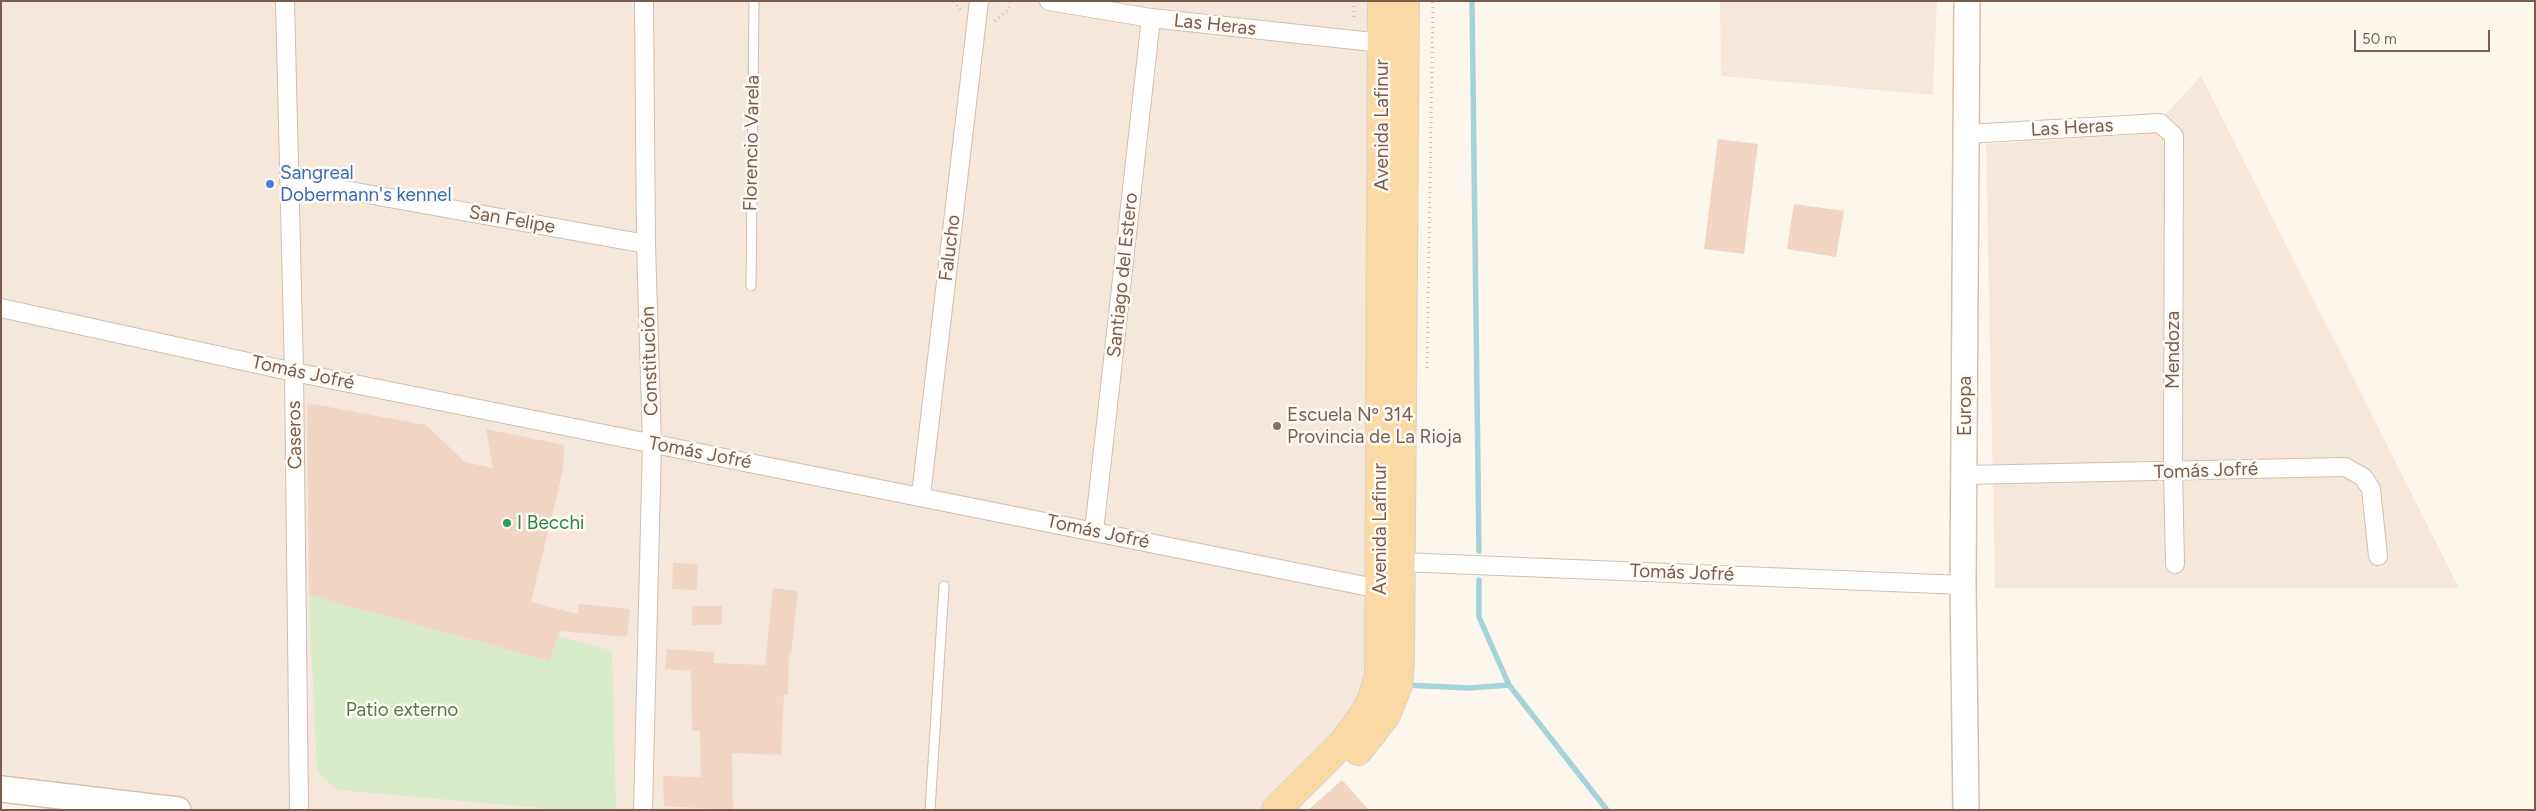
<!DOCTYPE html>
<meta charset="utf-8">
<style>
body{margin:0}
#map{position:relative;width:2536px;height:811px;overflow:hidden;background:#fdf6ec;font-family:Figtree,sans-serif}
canvas{display:block}
.frame{position:absolute;inset:0;border:2px solid #7a5c4d;pointer-events:none}
.scale{position:absolute;left:2354px;top:30px;width:136px;height:22px;box-sizing:border-box;border:2px solid #7a5c4d;border-top:0;padding-left:6px;font-size:15px;line-height:18px;white-space:nowrap;color:#7a5c4d;-webkit-text-stroke:4px #fffaf3;paint-order:stroke}
</style>
<div id="map">
<canvas width="2536" height="811"></canvas>
<div class="frame"></div>
<div class="scale">50 m</div>
</div>
<script>
const c = document.querySelector('canvas').getContext('2d');
c.lineJoin = 'round';
function fill(path, color) { c.fillStyle = color; c.fill(path, 'evenodd'); }
const shape = rows => new Path2D(rows.map(r => 'M' + r).join(''));
function trace(path, color, width, dash) { c.strokeStyle = color; c.lineWidth = width; c.lineCap = dash ? 'butt' : 'round'; c.setLineDash(dash || []); c.stroke(path); }
function drawText(font, color, halo, rows, align = 'center') {
  c.font = font + ' Figtree,sans-serif'; c.lineWidth = 5; c.setLineDash([]); c.textBaseline = 'middle'; c.strokeStyle = halo; c.fillStyle = color; for (const [text, x, y, turn = 0] of rows) {
    c.save(); c.translate(x, y); c.rotate((+turn || 0) * Math.PI / 180); c.textAlign = isNaN(turn) ? turn : align; if (halo) c.strokeText(text, 0, 0); c.fillText(text, 0, 0); c.restore();
  }
}
const residential = shape([
 [1,1,1383,1,1384,701,1288,810,170,810,1,791],
 [1720,1,1937,1,1933,95,1721,76],
 [2201,76,2459,588,1995,588,1986,144,2147,134]
]);
const green = shape([
 [309,595,548,661,559,636,612,651,616,810,564,810,337,790,317,771]
]);
const stream = shape([
 [1472,1,1479,551],
 [1479,580,1479,617,1509,685,1607,810],
 [1405,685,1469,688,1509,685]
]);
const building = shape([
 [1718,139,1758,144,1744,254,1704,249],
 [1794,204,1844,211,1836,257,1787,249],
 [307,403,426,425,465,462,493,468,486,429,564,445,563,470,531,602,578,614,579,604,630,609,627,637,560,631,549,661,309,595],
 [673,563,698,564,697,590,672,589],
 [773,588,798,591,791,654,789,654,788,695,784,695,781,755,732,753,733,810,664,806,663,776,701,777,700,731,692,731,691,671,665,669,667,649,714,652,714,663,765,665],
 [692,606,722,606,722,625,692,625],
 [1342,780,1369,810,1308,810]
]);
const path = shape([
 [954,1,961,11],
 [1354,17,1354,1],
 [995,21,1009,9,1010,1],
 [1427,368,1433,1]
]);
const lane = shape([
 [751,286,754,1],
 [930,810,944,586]
]);
const street = shape([
 [285,1,294,372,299,810],
 [1049,1,1151,18,1382,43],
 [1966,134,2160,123,2174,136,2173,472,2175,564],
 [289,180,646,244],
 [1,308,294,372,1390,591],
 [1964,475,2345,467,2363,477,2371,489,2378,556],
 [921,495,979,1],
 [1094,531,1151,18],
 [1401,562,1963,585],
 [643,810,652,444,646,244,644,1]
]);
const secondary = shape([
 [1,789,178,810],
 [1966,810,1963,585,1967,1]
]);
const primary = shape([
 [1358,751,1386,715,1398,685,1400,662,1405,1],
 [1276,810,1343,743,1364,714,1372,699,1379,676,1382,1]
]);
const markers = [
 [270,184,5,"#3f7fe0"],
 [1277,426,5,"#8d6e63"],
 [507,523,5,"#2e9e5b"]
];
const streetNames = [
 ["Las Heras",1215,25,6],
 ["Avenida Lafinur",1382,125,-90],
 ["Las Heras",2072,128,-3],
 ["Florencio Varela",752,143,-89],
 ["San Felipe",512,220,10],
 ["Falucho",950,248,-83],
 ["Santiago del Estero",1123,275,-84],
 ["Mendoza",2173,350,-90],
 ["Constitución",650,361,-92],
 ["Tomás Jofré",303,373,12],
 ["Europa",1965,406,-90],
 ["Caseros",295,435,-91],
 ["Tomás Jofré",700,453,11],
 ["Tomás Jofré",2206,471,-2],
 ["Avenida Lafinur",1380,529,-90],
 ["Tomás Jofré",1098,532,12],
 ["Tomás Jofré",1682,573,2]
];
const shopNames = [
 ["Sangreal",280,173],
 ["Dobermann's kennel",280,195]
];
const educationNames = [
 ["Escuela Nº 314",1287,415],
 ["Provincia de La Rioja",1287,437]
];
const leisureNames = [
 ["I Becchi",517,523]
];
const parkNames = [
 ["Patio externo",402,710]
];
fill(residential, '#f5e8da');
fill(green, '#d8ecc9');
trace(stream, '#a5d3da', 5.5);
fill(building, '#f3d5c3');
trace(lane, '#d1beb0', 11);
trace(street, '#d1beb0', 20);
trace(secondary, '#d6c0b0', 28);
trace(primary, '#dad1cd', 30);
trace(path, '#d9b8a5', 3, [1, 4]);
trace(lane, '#fff', 9);
trace(street, '#fff', 18);
trace(secondary, '#fff', 25);
trace(primary, '#fbd9a5', 28);
for (const [x, y, r, color] of markers) { const dot = new Path2D(); dot.arc(x, y, r, 0, 2 * Math.PI); c.fillStyle = color; c.fill(dot); trace(dot, '#fffaf3', 2); }
drawText('19px', '#7a5c4d', '#fffaf3', streetNames);
drawText('19px', '#366cbe', '#fffaf3', shopNames, 'left');
drawText('19px', '#785e54', '#fffaf3', educationNames, 'left');
drawText('19px', '#27864d', '#fffaf3', leisureNames, 'left');
drawText('19px', '#537a41', '#fffaf3', parkNames);
</script>
